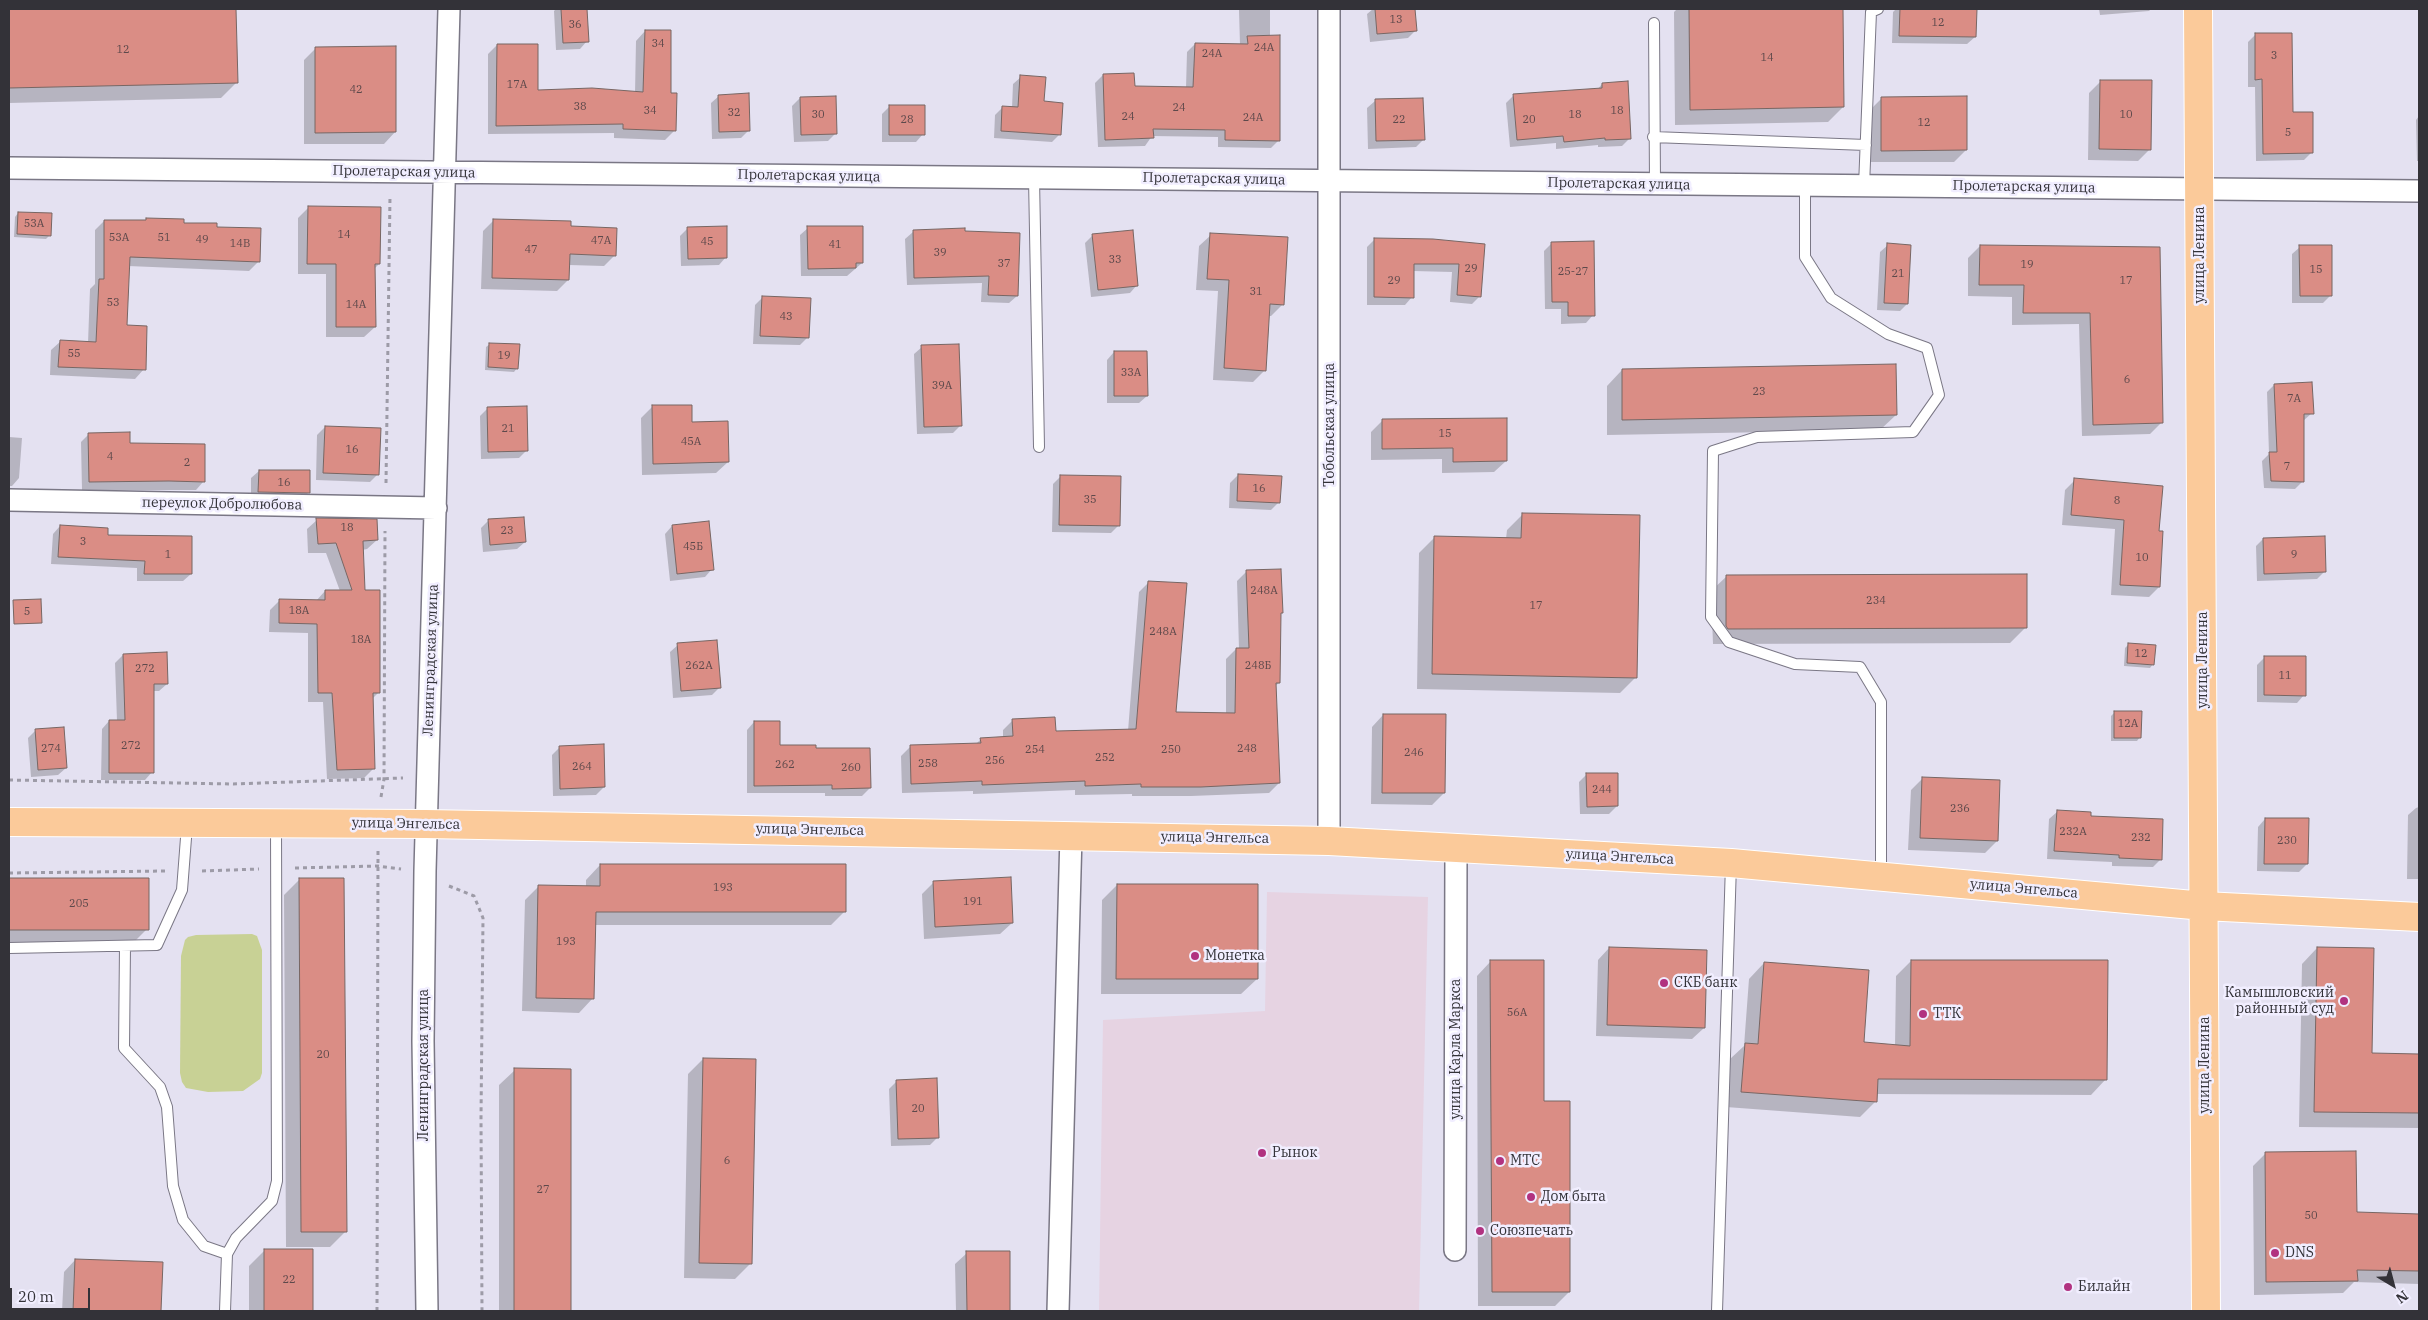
<!DOCTYPE html>
<meta charset="utf-8">
<style>
body{margin:0}
#map{position:relative;width:2428px;height:1320px;overflow:hidden;background:#e4e1f1;font-family:"IBM Plex Serif",serif}
canvas{display:block}
.frame{position:absolute;inset:0;border:10px solid #333238;pointer-events:none}
.north{position:absolute;left:2368px;top:1260px;width:50px;height:50px;-webkit-text-stroke:4px #f1eeff;paint-order:stroke;rotate:143deg;font-size:14px;font-weight:700;line-height:20px;text-align:center;color:#333238}
.north::after{content:'';display:block;margin:auto;width:18px;height:22px;background:#333238;clip-path:polygon(50% 0,100% 100%,50% 72%,0 100%)}
.scale{position:absolute;left:10px;top:1288px;width:80px;height:22px;box-sizing:border-box;border:2px solid #333238;border-top:0;padding-left:6px;font-size:15px;line-height:18px;white-space:nowrap;color:#333238;-webkit-text-stroke:4px #f1eeff;paint-order:stroke}
</style>
<div id="map">
<canvas width="2428" height="1320"></canvas>
<div class="frame"></div>
<div class="north">N</div>
<div class="scale">20 m</div>
</div>
<script>
const c = document.querySelector('canvas').getContext('2d');
c.lineJoin = 'round';
function fill(path, color) { c.fillStyle = color; c.fill(path, 'evenodd'); }
const shape = rows => new Path2D(rows.map(r => 'M' + r).join(''));
function trace(path, color, width, dash) { c.strokeStyle = color; c.lineWidth = width; c.lineCap = dash ? 'butt' : 'round'; c.setLineDash(dash || []); c.stroke(path); }
function drawText(font, color, halo, rows, align = 'center') {
  c.font = font + ' "IBM Plex Serif",serif'; c.lineWidth = 5; c.setLineDash([]); c.textBaseline = 'middle'; c.strokeStyle = halo; c.fillStyle = color; for (const [text, x, y, turn = 0] of rows) {
    c.save(); c.translate(x, y); c.rotate((+turn || 0) * Math.PI / 180); c.textAlign = isNaN(turn) ? turn : align; if (halo) c.strokeText(text, 0, 0); c.fillText(text, 0, 0); c.restore();
  }
}
const commercial = shape([
 [1267,892,1428,897,1419,1311,1099,1311,1103,1020,1265,1011]
]);
const green = shape([
 [252,934,257,936,262,950,262,1073,260,1079,243,1091,208,1092,186,1088,182,1082,180,1073,181,956,185,940,188,937,196,935]
]);
const shadow = shape([
 [9,9,235,9,237,82,221,98,9,103],
 [556,9,586,9,587,41,580,49,556,50,554,11],
 [1223,9,1270,9,1270,36,1279,140,1271,148,1218,147,1218,137,1152,136,1145,146,1098,147,1095,83,1103,75,1134,88,1186,88,1187,52,1195,44,1240,45,1239,10],
 [1373,9,1414,9,1416,30,1408,38,1370,42,1367,14],
 [1677,9,1842,9,1843,107,1828,122,1675,125,1674,12],
 [1896,9,1976,9,1975,37,1967,44,1892,43,1893,12],
 [2099,9,2151,9,2149,11,2100,15],
 [645,31,669,94,674,131,665,140,614,138,614,133,488,134,488,54,497,45,537,91,635,93,636,41],
 [2255,35,2312,152,2304,160,2256,161,2255,87,2248,87,2248,42],
 [316,48,395,132,384,144,304,144,304,60],
 [1021,77,1042,102,1060,134,1052,142,994,138,995,115,1003,107,1012,108,1013,84],
 [2101,81,2150,149,2138,161,2088,160,2089,93],
 [1602,84,1630,138,1622,146,1598,147,1598,145,1556,149,1556,143,1510,147,1506,103,1513,96,1597,90],
 [719,96,748,131,741,138,712,139,711,103],
 [800,98,836,133,828,141,794,142,792,106],
 [1882,98,1966,150,1954,162,1870,162,1870,110],
 [1375,101,1423,140,1416,147,1368,149,1367,108],
 [890,106,923,134,916,142,882,142,882,114],
 [2419,116,2419,161,2417,161,2416,120],
 [308,208,379,264,374,269,375,327,364,337,326,337,326,274,298,274,298,218],
 [18,213,50,235,46,239,14,237,15,217],
 [494,220,570,227,615,255,604,266,569,265,568,280,557,291,481,289,483,231],
 [104,221,183,224,215,228,259,261,249,271,128,266,126,326,144,369,135,379,50,375,51,350,61,341,88,343,90,289,95,284,95,230],
 [688,228,726,257,719,265,681,266,680,236],
 [808,228,862,263,847,276,801,276,800,235],
 [964,230,1017,296,1009,303,981,302,982,283,907,285,905,239,913,232],
 [1093,235,1137,285,1130,293,1091,297,1085,243],
 [1211,235,1283,304,1271,316,1268,316,1265,370,1253,382,1213,380,1218,291,1196,290,1199,246],
 [1375,239,1483,245,1480,296,1472,304,1450,302,1452,272,1413,271,1412,297,1405,305,1367,305,1367,247],
 [1552,243,1593,315,1586,323,1561,324,1561,309,1545,309,1544,251],
 [1888,245,1907,304,1900,311,1877,310,1880,252],
 [1980,246,2158,248,2162,422,2150,434,2082,436,2079,324,2012,325,2012,297,1968,296,1968,258],
 [2300,247,2331,295,2323,303,2292,303,2292,254],
 [763,297,808,337,800,345,753,344,755,305],
 [490,344,517,368,514,372,485,370,486,347],
 [922,347,961,425,953,433,917,434,914,354],
 [1114,352,1147,396,1139,403,1107,403,1107,360],
 [1622,370,1896,415,1880,430,1607,435,1607,386],
 [2274,385,2312,413,2303,421,2303,481,2295,489,2264,488,2262,461,2269,454,2267,392],
 [653,406,691,423,728,462,716,473,642,475,641,418],
 [488,408,527,450,519,458,481,459,480,416],
 [1383,420,1506,461,1494,472,1442,473,1442,459,1371,460,1371,432],
 [325,427,378,474,370,482,316,480,317,435],
 [89,434,129,445,203,482,196,490,82,490,81,442],
 [9,437,22,438,19,478,12,486,9,486],
 [259,471,308,493,301,500,251,499,251,478],
 [1238,475,1279,502,1271,510,1229,508,1230,483],
 [1061,476,1119,525,1111,533,1052,532,1053,484],
 [2075,480,2157,532,2159,587,2149,597,2111,595,2115,529,2062,525,2065,490],
 [1522,515,1636,677,1620,693,1417,689,1419,553,1435,537,1506,539,1507,530],
 [317,520,377,540,367,549,362,550,364,591,379,692,372,699,374,768,364,778,327,779,323,702,308,702,308,633,269,632,270,610,280,600,316,601,325,591,340,591,326,553,308,553,307,529],
 [489,520,525,542,517,549,483,552,481,528],
 [60,526,107,537,191,574,183,581,137,581,137,568,51,564,53,534],
 [672,526,712,569,705,577,670,581,665,534],
 [2263,539,2324,572,2317,579,2257,581,2256,546],
 [1247,571,1279,683,1275,686,1279,783,1269,793,1191,796,1132,796,1132,794,1075,795,1075,790,973,794,973,791,902,793,901,756,911,746,976,744,981,739,1003,738,1003,730,1013,720,1055,733,1128,731,1139,592,1149,582,1175,714,1226,714,1226,659,1236,649,1239,649,1237,581],
 [1727,576,2025,628,2010,643,1713,644,1711,591],
 [2129,644,2153,664,2150,668,2124,666,2125,648],
 [678,645,720,687,712,695,673,698,670,652],
 [123,655,167,684,159,691,153,691,152,772,145,780,101,780,102,729,109,721,117,721,115,663],
 [2265,657,2304,695,2297,703,2257,702,2257,665],
 [2115,712,2140,737,2137,741,2111,741,2111,716],
 [1383,715,1444,793,1432,805,1371,804,1372,727],
 [754,722,779,747,815,750,870,788,862,796,825,796,825,793,747,793,747,730],
 [36,730,66,768,58,775,31,777,28,738],
 [560,747,604,787,596,795,553,796,552,755],
 [1586,775,1617,806,1609,814,1580,814,1579,782],
 [1923,778,1997,841,1985,853,1908,850,1911,790],
 [2419,807,2419,879,2407,879,2408,815,2416,808],
 [2057,812,2089,818,2161,859,2153,867,2112,866,2112,862,2047,859,2049,819],
 [2265,819,2307,864,2299,872,2257,871,2258,827],
 [600,865,845,911,831,925,595,925,593,998,579,1013,522,1011,525,900,539,886,586,887,586,880],
 [300,879,346,1231,330,1247,286,1247,284,895],
 [9,880,148,880,147,929,125,951,9,951],
 [933,883,1012,923,1000,934,924,939,922,894],
 [1117,885,1257,979,1241,994,1101,994,1102,900],
 [1609,948,1704,1028,1692,1039,1596,1036,1598,960],
 [2317,948,2371,1054,2419,1055,2419,1128,2299,1127,2302,964],
 [1491,961,1543,1102,1569,1292,1555,1306,1478,1306,1477,976],
 [1911,961,2106,1079,2091,1095,1876,1094,1876,1101,1860,1117,1726,1107,1730,1059,1744,1046,1749,979,1764,963,1862,1043,1895,1046,1896,976],
 [703,1059,751,1263,735,1279,684,1278,688,1074],
 [515,1070,570,1070,570,1311,499,1311,499,1085],
 [897,1081,938,1137,930,1145,891,1146,889,1089],
 [2266,1153,2356,1213,2419,1214,2419,1284,2354,1282,2343,1293,2254,1295,2253,1166],
 [265,1250,312,1250,312,1311,249,1311,249,1266],
 [1008,1252,1009,1311,956,1311,955,1264,967,1253],
 [75,1260,161,1263,160,1311,62,1311,64,1272]
]);
const building = shape([
 [9,9,236,9,238,83,9,88,9,9],
 [561,9,587,9,589,42,563,43,561,9],
 [1375,9,1415,9,1417,31,1377,34,1375,9],
 [1689,9,1843,9,1844,107,1690,110,1689,9],
 [1900,9,1977,9,1976,37,1899,36,1900,9],
 [645,30,671,30,671,93,677,93,676,131,623,129,623,124,496,126,497,44,538,44,538,90,592,88,643,92,645,30],
 [2255,33,2292,33,2293,112,2313,112,2313,153,2263,154,2262,79,2255,80,2255,33],
 [1280,35,1280,141,1225,140,1225,130,1153,129,1154,138,1105,140,1103,74,1134,73,1135,86,1193,87,1195,43,1248,44,1247,36,1280,35],
 [396,46,396,132,315,133,315,47,396,46],
 [1020,75,1046,77,1044,101,1063,103,1061,135,1001,131,1002,106,1018,107,1020,75],
 [2100,80,2152,80,2151,150,2099,149,2100,80],
 [1628,81,1631,139,1605,140,1605,138,1564,142,1563,136,1517,140,1513,94,1602,88,1602,83,1628,81],
 [749,93,750,131,719,132,718,95,749,93],
 [836,96,837,134,801,135,800,97,836,96],
 [1967,96,1967,150,1881,151,1881,97,1967,96],
 [1423,98,1425,140,1376,141,1375,99,1423,98],
 [889,105,925,105,925,135,889,135,889,105],
 [308,206,381,207,380,264,375,264,376,327,336,327,336,264,307,264,308,206],
 [18,212,52,213,51,236,17,234,18,212],
 [146,218,184,219,184,223,217,223,217,227,261,228,260,262,130,257,127,325,147,326,146,370,58,367,60,340,96,342,99,279,104,279,104,220,146,220,146,218],
 [493,219,571,221,571,226,617,228,616,256,570,254,569,280,492,278,493,219],
 [727,226,727,258,688,259,687,227,727,226],
 [807,226,863,226,863,263,856,263,856,268,808,269,807,226],
 [965,228,965,231,1020,233,1018,296,988,295,989,276,914,278,913,230,965,228],
 [1133,230,1138,286,1098,290,1092,234,1133,230],
 [1210,233,1288,237,1284,305,1270,304,1266,371,1224,368,1229,280,1207,279,1210,233],
 [1374,238,1433,239,1485,244,1481,297,1457,295,1459,264,1414,264,1414,298,1374,297,1374,238],
 [1594,241,1595,316,1568,316,1568,302,1552,302,1551,242,1594,241],
 [1887,243,1911,245,1908,304,1884,303,1887,243],
 [1980,245,2160,247,2163,423,2093,425,2090,313,2023,313,2024,285,1979,285,1980,245],
 [2299,245,2332,245,2332,296,2300,296,2299,245],
 [762,296,811,298,809,338,760,336,762,296],
 [489,343,520,344,518,369,488,367,489,343],
 [959,344,962,426,924,427,921,345,959,344],
 [1114,351,1147,351,1148,396,1114,396,1114,351],
 [1896,364,1897,415,1622,420,1622,369,1896,364],
 [2312,382,2314,414,2304,414,2304,482,2271,481,2269,452,2277,452,2274,384,2312,382],
 [652,405,692,405,692,422,728,421,729,462,653,464,652,405],
 [527,406,528,451,488,452,487,407,527,406],
 [1507,418,1507,461,1453,462,1453,448,1382,449,1382,419,1507,418],
 [325,426,381,428,379,475,323,473,325,426],
 [130,432,130,443,205,444,205,482,169,481,89,482,88,433,130,432],
 [259,470,310,470,310,493,258,492,259,470],
 [1238,474,1282,476,1280,503,1237,501,1238,474],
 [1060,475,1121,476,1120,526,1059,525,1060,475],
 [2074,478,2163,486,2159,531,2163,531,2160,587,2120,585,2124,520,2071,515,2074,478],
 [1522,513,1640,515,1637,678,1432,674,1434,536,1521,538,1522,513],
 [524,517,526,542,490,545,488,519,524,517],
 [316,518,377,519,378,540,363,541,365,590,380,590,380,693,373,693,375,769,337,770,332,693,318,693,317,624,279,623,279,599,325,600,325,590,352,590,336,543,318,544,316,518],
 [709,521,714,570,677,574,672,525,709,521],
 [60,525,108,528,108,535,192,536,192,574,144,574,145,561,58,557,60,525],
 [2325,536,2326,572,2264,574,2263,538,2325,536],
 [1281,569,1283,613,1281,613,1280,683,1276,683,1280,783,1201,787,1141,787,1141,784,1085,786,1085,781,982,785,982,781,911,784,910,745,981,743,980,738,1013,736,1012,719,1055,717,1056,731,1136,729,1148,581,1187,583,1176,712,1235,713,1236,648,1249,648,1246,570,1281,569],
 [2027,574,2027,628,1728,629,1726,626,1726,575,2027,574],
 [41,599,42,623,14,624,13,600,41,599],
 [717,640,721,688,681,691,677,643,717,640],
 [2128,643,2156,645,2154,665,2127,663,2128,643],
 [167,652,168,684,154,684,154,773,109,773,109,720,125,720,123,654,167,652],
 [2264,656,2306,656,2306,696,2264,695,2264,656],
 [2114,711,2142,711,2141,738,2114,738,2114,711],
 [1383,714,1446,714,1445,793,1382,793,1383,714],
 [754,721,780,721,780,745,816,745,816,748,870,748,871,788,832,789,832,785,754,786,754,721],
 [64,727,67,768,38,770,35,729,64,727],
 [604,744,605,787,560,789,559,746,604,744],
 [1586,773,1618,773,1618,806,1587,807,1586,773],
 [1922,777,2000,780,1998,841,1920,838,1922,777],
 [2057,810,2091,812,2091,816,2163,819,2162,860,2119,858,2119,855,2054,851,2057,810],
 [2265,818,2309,818,2308,864,2264,864,2265,818],
 [600,864,846,864,846,912,596,912,594,999,536,998,538,885,600,886,600,864],
 [1011,877,1013,923,935,927,933,881,1011,877],
 [9,878,149,878,149,930,9,930,9,878],
 [299,878,344,878,347,1232,301,1232,299,878],
 [1117,884,1258,884,1258,979,1116,979,1117,884],
 [1609,947,1707,950,1705,1028,1607,1025,1609,947],
 [2317,947,2374,948,2372,1053,2419,1054,2419,1113,2314,1112,2317,947],
 [1490,960,1544,960,1544,1101,1570,1101,1570,1292,1492,1292,1490,960],
 [1911,960,2108,960,2107,1080,1878,1079,1877,1102,1741,1092,1745,1043,1758,1044,1764,962,1869,970,1864,1042,1910,1046,1911,960],
 [703,1058,756,1059,752,1264,699,1263,703,1058],
 [514,1068,571,1069,571,1311,514,1311,514,1068],
 [937,1078,939,1138,898,1139,896,1080,937,1078],
 [2356,1151,2357,1212,2419,1214,2419,1271,2357,1270,2358,1281,2266,1282,2265,1152,2356,1151],
 [264,1249,313,1249,313,1311,264,1311,264,1249],
 [966,1251,1010,1251,1010,1311,967,1311,966,1251],
 [75,1259,163,1262,161,1311,73,1311,75,1259]
]);
const path = shape([
 [386,483,390,196],
 [9,780,233,784,403,778],
 [381,797,384,779,385,531],
 [295,868,378,866,401,869],
 [202,871,259,869],
 [9,873,166,871],
 [449,886,474,896,483,918,481,1118,482,1311],
 [377,1311,378,849]
]);
const service = shape([
 [1654,23,1655,184],
 [1653,137,1866,145],
 [1034,178,1039,447],
 [1805,185,1805,257,1831,298,1888,334,1927,348,1939,395,1913,432,1757,437,1713,451,1711,617,1729,642,1795,664,1860,667,1881,702,1881,875],
 [1864,186,1871,12,1878,9],
 [125,946,124,1048,160,1087,167,1107,173,1186,183,1220,204,1246,227,1254],
 [9,948,157,945,182,890,187,825],
 [225,1311,227,1254,236,1238,272,1201,277,1181,276,824],
 [1717,1311,1731,864]
]);
const minor = shape([
 [9,168,2419,191],
 [9,500,436,508],
 [1329,841,1329,9],
 [1455,1250,1456,848],
 [427,1311,423,1041,425,871,449,9],
 [1058,1311,1071,835]
]);
const primary = shape([
 [2198,9,2206,1311],
 [9,822,426,824,1329,841,1731,863,2204,906,2419,917]
]);
const markers = [
 [1195,956,5,"#b13280"],
 [1664,983,5,"#b13280"],
 [2344,1001,5,"#b13280"],
 [1923,1014,5,"#b13280"],
 [1262,1153,5,"#b13280"],
 [1500,1161,5,"#b13280"],
 [1531,1197,5,"#b13280"],
 [1480,1231,5,"#b13280"],
 [2275,1253,5,"#b13280"],
 [2068,1287,5,"#b13280"]
];
const numberNames = [
 ["13",1396,20],
 ["12",1938,23],
 ["36",575,25],
 ["34",658,44],
 ["24А",1264,48],
 ["12",123,50],
 ["24А",1212,54],
 ["3",2274,56],
 ["14",1767,58],
 ["17А",517,85],
 ["42",356,90],
 ["38",580,107],
 ["24",1179,108],
 ["34",650,111],
 ["18",1617,111],
 ["32",734,113],
 ["30",818,115],
 ["18",1575,115],
 ["10",2126,115],
 ["24",1128,117],
 ["24А",1253,118],
 ["28",907,120],
 ["22",1399,120],
 ["20",1529,120],
 ["12",1924,123],
 ["5",2288,133],
 ["53А",34,224],
 ["14",344,235],
 ["53А",119,238],
 ["51",164,238],
 ["49",202,240],
 ["47А",601,241],
 ["45",707,242],
 ["14В",240,244],
 ["41",835,245],
 ["47",531,250],
 ["39",940,253],
 ["33",1115,260],
 ["37",1004,264],
 ["19",2027,265],
 ["29",1471,269],
 ["15",2316,270],
 ["25-27",1573,272],
 ["21",1898,274],
 ["29",1394,281],
 ["17",2126,281],
 ["31",1256,292],
 ["53",113,303],
 ["14А",356,305],
 ["43",786,317],
 ["55",74,354],
 ["19",504,356],
 ["33А",1131,373],
 ["6",2127,380],
 ["39А",942,386],
 ["23",1759,392],
 ["7А",2294,399],
 ["21",508,429],
 ["15",1445,434],
 ["45А",691,442],
 ["16",352,450],
 ["4",110,457],
 ["2",187,463],
 ["7",2287,467],
 ["16",284,483],
 ["16",1259,489],
 ["35",1090,500],
 ["8",2117,501],
 ["18",347,528],
 ["23",507,531],
 ["3",83,542],
 ["45Б",693,547],
 ["1",168,555],
 ["9",2294,555],
 ["10",2142,558],
 ["248А",1264,591],
 ["234",1876,601],
 ["17",1536,606],
 ["18А",299,611],
 ["5",27,612],
 ["248А",1163,632],
 ["18А",361,640],
 ["12",2141,654],
 ["262А",699,666],
 ["248Б",1258,666],
 ["272",145,669],
 ["11",2285,676],
 ["12А",2128,724],
 ["272",131,746],
 ["274",51,749],
 ["248",1247,749],
 ["254",1035,750],
 ["250",1171,750],
 ["246",1414,753],
 ["252",1105,758],
 ["256",995,761],
 ["258",928,764],
 ["262",785,765],
 ["264",582,767],
 ["260",851,768],
 ["244",1602,790],
 ["236",1960,809],
 ["232А",2073,832],
 ["232",2141,838],
 ["230",2287,841],
 ["193",723,888],
 ["191",973,902],
 ["205",79,904],
 ["193",566,942],
 ["56А",1517,1013],
 ["20",323,1055],
 ["20",918,1109],
 ["6",727,1161],
 ["27",543,1190],
 ["50",2311,1216],
 ["22",289,1280]
];
const streetNames = [
 ["Пролетарская улица",404,172,1],
 ["Пролетарская улица",809,176,1],
 ["Пролетарская улица",1214,179,1],
 ["Пролетарская улица",1619,184,1],
 ["Пролетарская улица",2024,187,1],
 ["улица Ленина",2200,255,-90],
 ["Тобольская улица",1330,425,-90],
 ["переулок Добролюбова",222,504,1],
 ["Ленинградская улица",431,660,-88],
 ["улица Ленина",2203,660,-90],
 ["улица Энгельса",406,824,1],
 ["улица Энгельса",810,830,1],
 ["улица Энгельса",1215,838,1],
 ["улица Энгельса",1620,857,3],
 ["улица Энгельса",2024,889,5],
 ["улица Карла Маркса",1456,1049,-90],
 ["Ленинградская улица",424,1065,-90],
 ["улица Ленина",2205,1065,-90]
];
const poiNames = [
 ["Монетка",1205,956],
 ["СКБ банк",1674,983],
 ["Камышловский",2334,993,"right"],
 ["районный суд",2334,1009,"right"],
 ["ТТК",1933,1014],
 ["Рынок",1272,1153],
 ["МТС",1510,1161],
 ["Дом быта",1541,1197],
 ["Союзпечать",1490,1231],
 ["DNS",2285,1253],
 ["Билайн",2078,1287]
];
fill(commercial, '#e6d3e2');
fill(green, '#c8d195');
fill(shadow, '#0003');
fill(building, '#da8d85');
trace(building, '#776663', 1);
trace(service, '#7a7785', 12);
trace(minor, '#7a7785', 24);
trace(primary, '#fff', 30);
trace(path, '#9d9ba7', 3, [4, 4]);
trace(service, '#fff', 10);
trace(minor, '#fff', 21);
trace(primary, '#fbca9a', 28);
for (const [x, y, r, color] of markers) { const dot = new Path2D(); dot.arc(x, y, r, 0, 2 * Math.PI); c.fillStyle = color; c.fill(dot); trace(dot, '#f1eeff', 2); }
drawText('11px', '#5d494b', null, numberNames);
drawText('14px', '#333238', '#f1eeff', streetNames);
drawText('14px', '#333238', '#f1eeff', poiNames, 'left');
</script>
